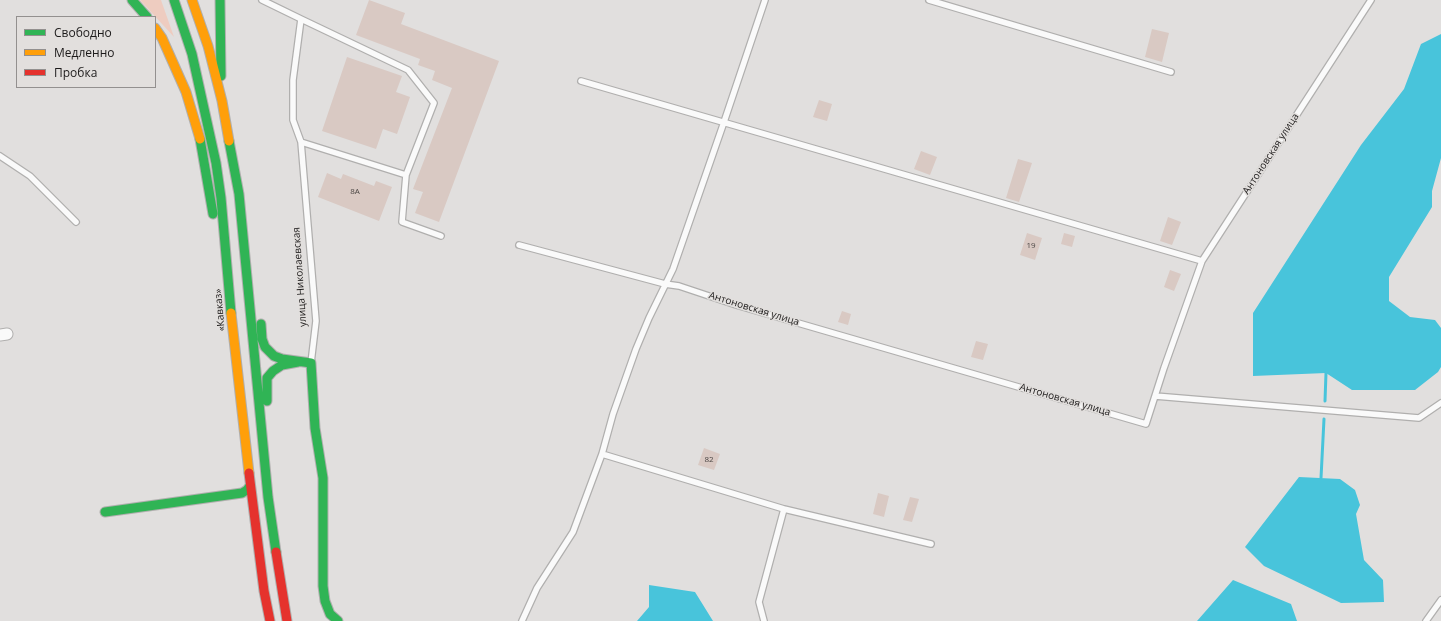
<!DOCTYPE html>
<meta charset="utf-8">
<style>
body{margin:0}
#map{position:relative;width:1441px;height:621px;overflow:hidden;background:#e1dfde;font-family:"Open Sans",sans-serif}
canvas{display:block}
.legend{position:absolute;left:16px;top:16px;width:140px;height:72px;box-sizing:border-box;background:#e2dfdd;border:1px solid #93908f;margin:0;padding:5px 7px;list-style:none;font-size:12px;color:#1c1a1a}
.legend li{display:flex;align-items:center;gap:8px;height:20px}
.legend b{width:20px;border:1px solid #93908f}
</style>
<div id="map">
<canvas width="1441" height="621"></canvas>
<ul class="legend">
<li><b style="height:5px;background:#30b455"></b>Свободно</li>
<li><b style="height:5px;background:#ff9f0a"></b>Медленно</li>
<li><b style="height:5px;background:#e5322d"></b>Пробка</li>
</ul>
</div>
<script>
const c = document.querySelector('canvas').getContext('2d');
c.lineJoin = 'round';
function fill(path, color) { c.fillStyle = color; c.fill(path, 'evenodd'); }
const shape = rows => new Path2D(rows.map(r => 'M' + r).join(''));
function trace(path, color, width, dash) { c.strokeStyle = color; c.lineWidth = width; c.lineCap = dash ? 'butt' : 'round'; c.setLineDash(dash || []); c.stroke(path); }
function drawText(font, color, halo, rows, align = 'center') {
  c.font = font + ' "Open Sans",sans-serif'; c.lineWidth = 3; c.setLineDash([]); c.textBaseline = 'middle'; c.strokeStyle = halo; c.fillStyle = color; for (const [text, x, y, turn = 0] of rows) {
    c.save(); c.translate(x, y); c.rotate((+turn || 0) * Math.PI / 180); c.textAlign = isNaN(turn) ? turn : align; if (halo) c.strokeText(text, 0, 0); c.fillText(text, 0, 0); c.restore();
  }
}
const green = shape([
 [140,0,161,0,174,37]
]);
const water = shape([
 [1441,34,1441,158,1432,191,1432,207,1389,277,1389,301,1410,317,1435,320,1441,328,1441,367,1438,372,1415,390,1352,390,1326,373,1253,376,1253,313,1361,145,1404,89,1421,44],
 [1299,477,1340,479,1355,490,1360,505,1356,514,1364,560,1383,580,1384,602,1341,603,1264,566,1245,547],
 [1233,580,1291,604,1297,621,1197,621],
 [649,585,695,592,713,621,637,621,649,607]
]);
const stream = shape([
 [1325,401,1326,373],
 [1321,478,1324,419]
]);
const building = shape([
 [369,0,405,13,401,24,499,61,439,222,415,213,423,192,413,189,452,88,432,80,435,71,418,65,420,59,356,35],
 [1152,29,1169,33,1162,62,1145,57],
 [347,57,402,76,396,92,410,97,397,134,383,129,376,149,322,131],
 [819,100,832,104,827,121,813,117],
 [921,151,937,157,930,175,914,169],
 [1018,159,1032,163,1019,202,1006,198],
 [327,173,341,179,343,174,374,186,376,181,392,187,379,221,318,197],
 [1168,217,1181,222,1172,245,1160,241],
 [1027,233,1042,238,1035,260,1020,255],
 [1064,233,1075,236,1072,247,1061,244],
 [1170,270,1181,274,1174,291,1164,287],
 [842,311,851,314,848,325,838,322],
 [976,341,988,344,983,360,971,357],
 [704,448,720,454,714,470,698,465],
 [878,493,889,496,884,517,873,514],
 [910,497,919,499,912,522,903,520]
]);
const lane = shape([
 [262,0,301,19,293,80,293,120,301,142,316,321,311,363],
 [929,0,1171,72],
 [581,81,1202,261],
 [301,142,406,175,434,103,408,70,301,19],
 [0,156,30,176,76,222],
 [406,175,402,222,441,236],
 [519,245,665,284,679,286,736,305,1146,424,1164,368,1202,261,1371,0],
 [1155,396,1419,418,1441,403],
 [602,454,784,509,931,544],
 [522,621,537,588,573,532,602,454,613,414,636,349,649,318,673,269,724,122,765,0],
 [764,621,759,602,784,509],
 [1426,621,1441,600]
]);
const street = shape([
 [0,335,7,334]
]);
const fast = shape([
 [132,0,147,17],
 [174,0,192,54,216,163,221,198,231,313],
 [220,0,221,76],
 [200,139,213,214],
 [229,141,239,194,268,497,276,552],
 [261,324,262,339,265,347,274,356,282,359,311,363,315,428,323,478,323,586,325,601,330,614,338,621],
 [267,401,267,378,273,371,282,365,298,362],
 [105,512,242,493,247,490,250,486]
]);
const slow = shape([
 [192,0,208,46,222,101,229,141],
 [155,28,162,38,186,92,200,139],
 [231,313,249,473]
]);
const jam = shape([
 [249,473,264,591,270,621],
 [276,552,287,621]
]);
const numberNames = [
 ["8А",355,192],
 ["19",1031,246],
 ["82",709,460]
];
const streetNames = [
 ["Антоновская улица",1271,154,-57],
 ["улица Николаевская",300,277,-94],
 ["Антоновская улица",754,309,17],
 ["«Кавказ»",220,310,-95],
 ["Антоновская улица",1065,400,16]
];
fill(green, '#eeccc0');
fill(water, '#48c4db');
trace(stream, '#48c4db', 3);
fill(building, '#d9c9c3');
trace(lane, '#b0afae', 8);
trace(street, '#b0afae', 13);
trace(fast, '#b0afae', 11);
trace(slow, '#b0afae', 11);
trace(jam, '#b0afae', 11);
trace(lane, '#fafafa', 5.5);
trace(street, '#fafafa', 11);
trace(fast, '#30b455', 9);
trace(slow, '#ff9f0a', 9);
trace(jam, '#e5322d', 9);
drawText('8px', '#4b4644', null, numberNames);
drawText('10px', '#1c1a1a', '#e2dfdd', streetNames);
</script>
